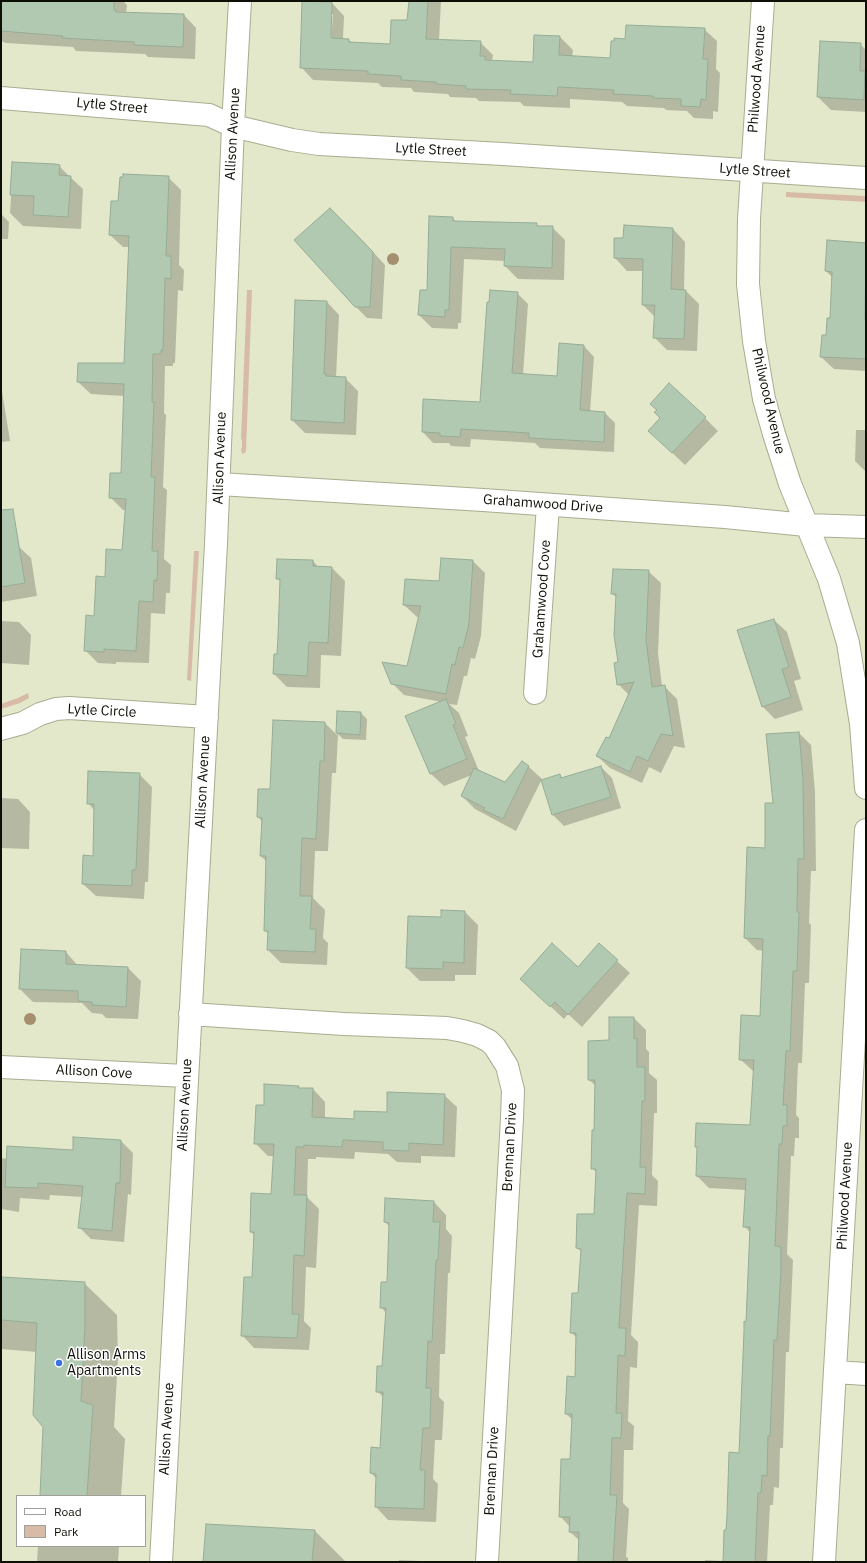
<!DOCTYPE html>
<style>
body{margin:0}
#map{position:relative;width:867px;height:1563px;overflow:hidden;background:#e3e8ca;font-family:"IBM Plex Sans",sans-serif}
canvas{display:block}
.frame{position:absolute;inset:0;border:2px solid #0e0f06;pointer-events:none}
.legend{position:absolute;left:16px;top:1495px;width:130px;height:52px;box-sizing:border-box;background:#fff;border:1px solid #9f9f9b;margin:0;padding:5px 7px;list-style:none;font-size:12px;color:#0e0f06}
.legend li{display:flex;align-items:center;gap:8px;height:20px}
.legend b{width:20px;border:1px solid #9f9f9b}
</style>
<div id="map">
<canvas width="867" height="1563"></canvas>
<div class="frame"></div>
<ul class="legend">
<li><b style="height:5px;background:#fff"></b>Road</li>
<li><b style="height:11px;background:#d7bba7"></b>Park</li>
</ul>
</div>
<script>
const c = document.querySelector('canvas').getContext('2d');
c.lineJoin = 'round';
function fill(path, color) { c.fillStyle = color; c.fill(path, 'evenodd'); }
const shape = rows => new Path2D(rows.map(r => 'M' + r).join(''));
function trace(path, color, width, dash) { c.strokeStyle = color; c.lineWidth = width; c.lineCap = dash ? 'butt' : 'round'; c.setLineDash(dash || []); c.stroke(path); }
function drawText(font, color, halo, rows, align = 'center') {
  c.font = font + ' "IBM Plex Sans",sans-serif'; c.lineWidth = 3; c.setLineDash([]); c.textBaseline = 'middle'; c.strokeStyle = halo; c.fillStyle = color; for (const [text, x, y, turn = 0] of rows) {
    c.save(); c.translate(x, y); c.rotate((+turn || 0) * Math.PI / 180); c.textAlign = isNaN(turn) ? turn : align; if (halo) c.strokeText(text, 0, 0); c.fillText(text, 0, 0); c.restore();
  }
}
const green = shape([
 [786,192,866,196,866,202,786,197],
 [247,290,252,290,246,452,242,454,241,449,242,448,242,440,241,439],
 [194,551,199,551,191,681,187,680],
 [28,693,29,698,20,703,1,709,1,704,18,698]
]);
const shadow = shape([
 [1,1,123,1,127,5,126,13,184,15,196,28,195,59,148,57,145,54,76,51,73,47,6,43,1,41],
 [410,1,441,1,439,40,480,42,493,55,492,61,534,63,535,36,560,37,573,50,572,57,611,59,626,40,704,29,717,41,716,69,720,73,718,112,713,111,713,119,694,118,687,111,666,110,664,108,627,106,622,102,570,99,570,108,524,106,520,102,479,101,476,98,450,97,448,94,414,92,411,88,382,87,378,83,313,80,301,67,332,3,344,16,343,39,349,40,352,43,391,45,408,21],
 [331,14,333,14,331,43,329,43],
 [860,44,866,50,866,112,831,110,818,97],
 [13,163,59,166,70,177,83,189,81,229,23,226,10,213],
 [168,177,181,190,179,265,184,270,183,291,178,290,175,363,173,363,173,366,165,366,164,413,166,415,163,487,167,490,164,559,171,565,170,593,166,593,165,614,151,613,149,663,116,662,116,664,98,663,85,650,106,578,123,551,126,510,123,510,110,497,122,474,124,396,91,394,78,382,125,364,130,247,123,247,110,235,119,202],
 [1,214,9,222,8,239,1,239],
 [452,218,457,222,536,224,539,227,552,227,565,240,564,280,518,279,505,266,506,261,464,259,461,323,458,323,458,329,432,328,419,315],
 [673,229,685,242,684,291,686,291,699,304,697,351,667,350,654,337,655,317,643,305,644,271,627,271,615,258,624,239],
 [352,231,353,231,364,242,385,265,382,319,367,318,355,306],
 [828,241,866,244,866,371,834,369,821,357,831,319,833,278,826,271],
 [517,293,528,304,523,375,558,377,560,344,584,346,594,357,590,412,605,413,615,423,614,452,540,448,535,443,471,439,470,447,451,446,449,443,433,443,423,432,424,400,480,403],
 [327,302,339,315,336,378,345,378,358,391,356,435,305,433,292,420],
 [1,385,10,441,1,442],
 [705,418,718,431,685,465,663,444],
 [856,430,866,430,866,472,855,461],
 [1,514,18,546,31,558,37,596,1,602],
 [313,561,319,568,332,568,345,581,341,656,321,655,320,688,287,687,274,674,278,655,281,582,277,578],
 [473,561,485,573,481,636,475,659,471,658,467,676,464,676,457,705,449,704,459,713,468,736,465,737,479,771,505,784,522,762,529,767,542,779,516,831,475,809,462,796,472,775,444,786,431,774,442,702,404,695,392,683,408,667,420,617,417,617,404,605],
 [648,571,661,583,658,653,662,686,664,686,677,699,685,748,674,746,661,773,649,767,642,783,610,768,597,756,609,739,629,695,618,684,619,663,617,598,612,593],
 [774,620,787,632,801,679,794,681,803,710,775,719,762,706],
 [1,621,19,622,31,635,29,665,1,663],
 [338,712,361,713,367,719,366,740,343,739,338,734,336,773,332,773,328,851,315,851,313,898,325,910,323,938,328,943,327,965,281,963,268,950,269,935,265,930,267,862,261,856,263,822,258,817,271,791,325,723,337,735],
 [799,733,811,745,815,792,816,871,811,871,809,923,811,925,809,983,805,983,802,1063,798,1063,796,1115,799,1118,799,1138,795,1138,794,1156,791,1156,787,1254,793,1260,789,1352,786,1352,783,1448,780,1448,779,1488,774,1487,773,1505,770,1505,767,1562,705,1562,705,1560,724,1561,727,1531,740,1454,750,1232,744,1226,746,1190,709,1188,697,1176,698,1149,696,1146,751,1126,754,1072,740,1059,761,1017,764,951,757,950,745,938,766,849,774,804],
 [601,767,612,778,621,808,564,826,553,815,543,781,560,775,563,779],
 [139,774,152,787,148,882,145,882,144,899,96,896,83,884,94,857,95,811,88,803],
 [1,798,18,799,30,812,29,849,1,848],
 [465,912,478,925,476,975,455,975,455,981,420,981,407,968,442,918],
 [66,952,78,966,128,968,141,981,138,1019,106,1018,102,1014,92,1013,82,1003,33,1002,20,989],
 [617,961,630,973,582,1027,568,1014,564,1019,521,979],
 [634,1018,646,1030,646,1049,649,1052,649,1073,657,1080,657,1113,654,1113,652,1175,658,1181,657,1206,639,1205,631,1335,638,1342,637,1368,630,1367,628,1421,634,1426,633,1450,624,1450,623,1503,629,1509,626,1557,628,1558,628,1562,579,1562,580,1541,570,1532,570,1527,560,1516,571,1460,573,1420,566,1414,575,1378,577,1338,571,1332,579,1294,582,1252,577,1248,595,1215,597,1173,592,1168,595,1131,596,1086,589,1080,610,1041],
 [298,1087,301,1089,313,1089,325,1102,325,1119,355,1120,388,1113,444,1095,457,1107,455,1157,421,1156,421,1163,397,1162,388,1154,355,1152,354,1159,316,1157,316,1159,308,1159,307,1197,319,1209,316,1268,306,1267,304,1321,311,1328,309,1350,254,1348,242,1335,253,1278,255,1236,251,1232,272,1195,274,1156,268,1156,255,1143,265,1106],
 [121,1141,133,1153,131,1195,128,1194,124,1242,91,1239,79,1227,83,1197,50,1195,49,1200,20,1198,19,1212,1,1209,1,1158,8,1159,74,1151],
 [434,1202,446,1215,446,1229,452,1236,450,1273,448,1273,445,1354,440,1354,439,1397,444,1402,442,1440,435,1440,433,1479,438,1484,436,1522,388,1520,376,1507,377,1479,371,1473,381,1449,384,1398,377,1391,383,1367,386,1313,381,1307,388,1283,390,1227,385,1222],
 [1,1278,84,1283,117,1315,118,1359,114,1427,125,1439,121,1496,41,1496,44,1427,37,1352,1,1349],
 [315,1531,346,1562,204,1562],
 [38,1546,119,1546,118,1562,37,1562],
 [399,1560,421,1561,423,1562,399,1562]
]);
const building = shape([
 [1,1,114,1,114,10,116,10,116,12,184,14,183,47,134,45,134,42,62,38,63,36,1,31,1,1],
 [302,1,332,2,331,38,349,39,349,42,390,44,391,20,407,20,409,1,428,1,426,39,481,41,480,56,485,56,485,60,533,62,534,35,560,36,559,55,610,58,611,41,614,41,614,38,625,39,626,25,705,28,703,59,708,59,706,100,701,99,700,107,681,106,681,99,653,98,653,96,613,94,614,90,558,87,557,96,510,94,511,90,466,89,466,86,436,84,436,82,401,80,401,76,368,74,368,71,300,68,302,1],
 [820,41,861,43,860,71,865,71,864,100,817,97,820,41],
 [12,162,55,164,60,165,59,175,71,176,68,217,33,215,34,196,10,195,12,162],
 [123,174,169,176,166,256,171,256,171,279,165,278,163,350,161,350,161,354,153,354,152,402,154,402,151,477,155,477,152,551,158,551,157,581,154,580,153,602,139,601,136,651,104,649,104,652,84,651,86,615,94,616,96,576,105,577,106,549,122,550,126,499,109,498,110,473,121,473,124,384,77,382,78,363,124,363,129,236,109,235,111,201,118,201,120,177,123,177,123,174],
 [330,208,373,252,370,307,355,307,294,240,330,208],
 [429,216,453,217,453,221,537,223,537,226,553,226,552,268,504,266,505,249,451,247,449,310,445,310,445,317,418,315,420,290,427,290,429,216],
 [624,225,673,228,671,289,686,290,684,339,653,338,655,305,642,305,643,259,614,258,614,238,623,238,624,225],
 [827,240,866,243,865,320,866,320,866,359,820,357,822,335,826,335,827,318,830,318,832,272,825,271,827,240],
 [490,290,518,292,512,373,557,376,559,343,584,345,580,410,605,412,604,442,529,438,529,433,461,429,460,437,440,436,440,433,422,432,423,399,480,402,487,302,489,302,490,290],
 [295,300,327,301,324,374,326,374,326,376,346,377,344,423,291,420,295,300],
 [669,383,706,417,672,453,648,431,660,418,654,412,657,410,650,404,669,383],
 [13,509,25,583,1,587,1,510,13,509],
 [441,558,473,560,469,624,463,648,459,647,455,665,452,664,446,694,391,684,382,662,407,666,421,606,403,605,405,579,439,581,441,558],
 [277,559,313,560,313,566,332,567,328,643,309,642,307,676,273,674,274,654,277,654,278,636,280,579,276,579,277,559],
 [613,569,649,570,646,640,652,687,665,685,673,736,661,734,648,761,637,756,630,772,596,756,606,737,609,738,634,682,617,685,614,663,618,662,614,635,616,594,611,594,613,569],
 [774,619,789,667,782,669,791,697,762,707,737,630,774,619],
 [446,699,456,724,453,725,467,759,430,774,405,716,446,699],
 [337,711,361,712,360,735,336,733,337,711],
 [273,720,325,722,324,761,320,761,316,839,302,838,300,896,312,896,310,929,316,929,315,952,267,950,268,931,264,931,266,856,260,856,262,818,257,817,258,789,270,789,273,720],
 [799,732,803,779,804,859,798,859,797,912,799,912,797,971,793,971,790,1051,786,1051,783,1105,787,1105,787,1126,783,1126,782,1144,779,1144,775,1246,781,1247,781,1270,777,1340,774,1340,770,1436,768,1436,767,1476,762,1475,761,1493,758,1493,755,1562,723,1562,724,1530,726,1530,727,1515,729,1452,739,1453,744,1331,744,1321,746,1322,750,1227,743,1227,746,1179,696,1176,697,1147,695,1147,696,1123,750,1125,754,1060,739,1060,741,1015,760,1016,763,939,744,938,747,847,765,848,765,803,773,803,766,734,799,732],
 [522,761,529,766,503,819,483,810,485,808,461,796,474,768,505,782,522,761],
 [601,766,611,797,552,815,541,780,560,774,561,778,601,766],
 [88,771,140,773,136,870,132,870,132,886,82,884,83,855,93,856,94,804,87,804,88,771],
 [441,910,465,911,464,963,443,962,443,969,406,968,408,916,441,917,441,910],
 [552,943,578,967,599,943,618,960,568,1015,555,1002,550,1007,520,979,552,943],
 [21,949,66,951,66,964,128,967,126,1007,92,1005,92,1002,78,1001,78,991,19,989,21,949],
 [609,1017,634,1017,634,1039,637,1038,637,1067,645,1067,645,1101,642,1101,640,1167,646,1167,645,1194,627,1193,619,1328,626,1328,625,1356,618,1355,616,1413,622,1413,621,1438,612,1438,610,1495,617,1495,613,1562,578,1562,579,1532,569,1532,570,1517,559,1517,561,1459,570,1459,572,1414,565,1414,567,1376,575,1377,576,1333,570,1333,572,1293,578,1293,581,1249,576,1248,577,1214,594,1214,596,1169,591,1169,592,1130,594,1130,595,1080,588,1080,588,1041,609,1040,609,1017],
 [264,1084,299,1086,298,1088,313,1088,312,1117,354,1119,354,1111,387,1112,387,1092,445,1094,443,1145,409,1143,409,1151,383,1150,383,1142,343,1140,342,1147,304,1145,304,1147,296,1147,294,1195,307,1195,304,1256,294,1255,292,1314,299,1314,297,1338,241,1336,244,1277,252,1277,254,1232,250,1232,251,1193,271,1194,274,1144,254,1144,256,1105,264,1105,264,1084],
 [73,1137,121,1140,120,1183,116,1183,112,1231,78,1228,83,1186,38,1183,38,1188,5,1187,7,1146,73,1150,73,1137],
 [385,1198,434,1201,433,1222,440,1222,438,1260,436,1260,432,1342,428,1341,426,1388,431,1388,430,1428,423,1428,420,1470,425,1470,424,1509,375,1507,376,1474,370,1473,371,1447,380,1448,383,1392,376,1392,377,1366,382,1366,386,1308,380,1308,381,1282,387,1282,389,1223,384,1222,385,1198],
 [1,1277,85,1282,85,1326,81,1401,93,1405,87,1496,40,1496,43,1427,33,1415,37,1323,1,1320,1,1277],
 [206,1524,315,1530,312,1562,203,1562,206,1524]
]);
const minor = shape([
 [763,1,749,219,748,284,754,341,764,399,774,434,790,484,829,579,848,643,861,724,866,788],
 [1,98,209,115,233,126,292,140,319,144,503,154,866,178],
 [219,484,483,500,725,517,806,525,866,527],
 [535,693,548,505],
 [1,729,23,723,40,714,56,709,69,708,207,717],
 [190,1014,344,1024,447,1028,463,1031,477,1035,489,1041,495,1047,507,1066,513,1090,512,1118,487,1562],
 [1,1067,186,1076],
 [835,1372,866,1374],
 [161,1562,216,544,233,126,240,1],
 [824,1562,866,830]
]);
const trees = [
 [393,259],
 [30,1019]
];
const markers = [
 [59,1363,4,"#3d72e2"]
];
const streetNames = [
 ["Philwood Avenue",757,79,-86],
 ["Lytle Street",112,106,5],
 ["Allison Avenue",233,134,-87],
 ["Lytle Street",431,150,3],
 ["Lytle Street",755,171,4],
 ["Philwood Avenue",768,401,77],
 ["Allison Avenue",220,458,-88],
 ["Grahamwood Drive",543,504,4],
 ["Grahamwood Cove",542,599,-86],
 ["Lytle Circle",102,711,3],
 ["Allison Avenue",203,782,-87],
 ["Allison Cove",94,1072,3],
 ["Allison Avenue",185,1105,-87],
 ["Brennan Drive",510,1147,-87],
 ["Philwood Avenue",845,1196,-87],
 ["Allison Avenue",167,1429,-87],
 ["Brennan Drive",492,1471,-87]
];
const poiNames = [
 ["Allison Arms",67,1355],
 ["Apartments",67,1371]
];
fill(green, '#d7bba7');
fill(shadow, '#0003');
fill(building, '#b1c8b1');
trace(building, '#96ac96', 1);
trace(minor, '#a7ad90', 24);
trace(minor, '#fff', 22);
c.fillStyle = '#a58f6e';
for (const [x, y] of trees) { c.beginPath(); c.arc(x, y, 6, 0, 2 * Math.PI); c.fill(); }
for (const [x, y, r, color] of markers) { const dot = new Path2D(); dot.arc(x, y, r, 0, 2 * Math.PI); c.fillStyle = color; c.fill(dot); trace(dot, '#fff', 1.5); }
drawText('14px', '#0e0f06', '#fff', streetNames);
drawText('14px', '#0e0f06', '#fff', poiNames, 'left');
</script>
